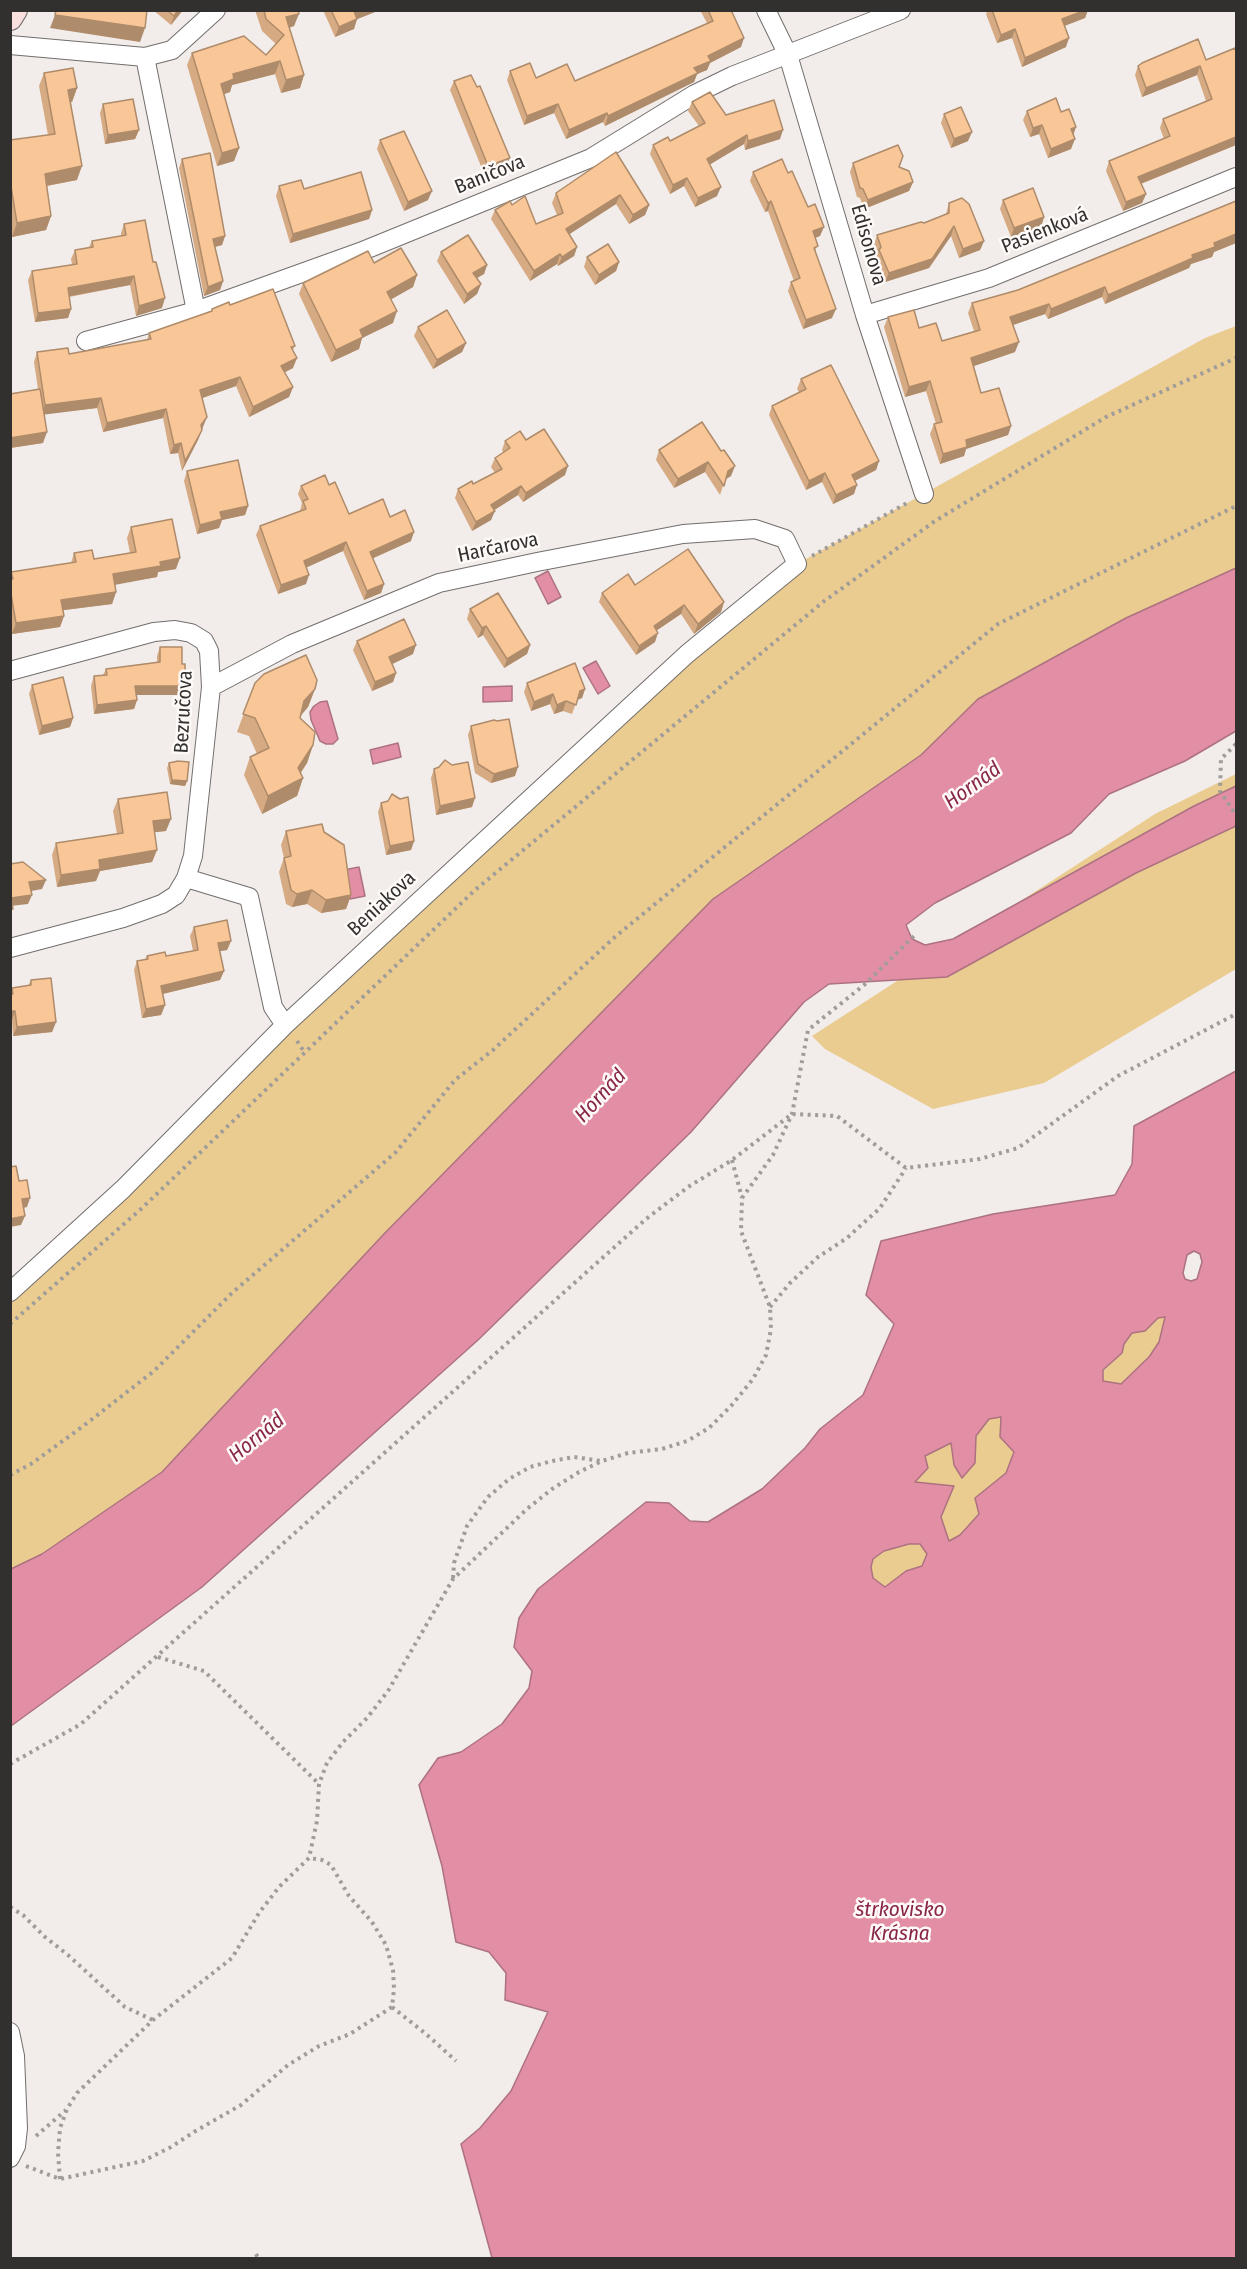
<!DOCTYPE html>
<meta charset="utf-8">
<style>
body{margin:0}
#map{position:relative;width:1247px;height:2269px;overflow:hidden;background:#f2ecea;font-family:"Fira Sans Condensed",sans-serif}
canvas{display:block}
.frame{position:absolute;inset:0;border:12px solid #32302f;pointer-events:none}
</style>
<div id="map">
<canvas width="1247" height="2269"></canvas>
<div class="frame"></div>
</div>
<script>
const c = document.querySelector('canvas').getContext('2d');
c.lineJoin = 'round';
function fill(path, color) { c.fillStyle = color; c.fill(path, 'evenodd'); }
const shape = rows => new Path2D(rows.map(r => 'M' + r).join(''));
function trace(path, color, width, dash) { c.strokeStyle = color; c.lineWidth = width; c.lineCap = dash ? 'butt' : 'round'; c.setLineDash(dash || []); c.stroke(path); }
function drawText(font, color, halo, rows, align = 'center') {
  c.font = font + ' "Fira Sans Condensed",sans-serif'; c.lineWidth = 5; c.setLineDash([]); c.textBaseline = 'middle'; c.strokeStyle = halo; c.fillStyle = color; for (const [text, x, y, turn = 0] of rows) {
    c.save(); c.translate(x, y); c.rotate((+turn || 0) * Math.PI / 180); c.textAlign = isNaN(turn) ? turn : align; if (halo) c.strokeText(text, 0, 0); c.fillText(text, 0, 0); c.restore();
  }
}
const green = shape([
 [1236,326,1236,568,1126,618,978,699,921,755,713,899,383,1235,162,1472,42,1554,11,1569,11,1292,285,1025,797,564,1205,338],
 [1236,774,1236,969,1044,1083,933,1109,825,1049,812,1036,1155,814],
 [1158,1317,1166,1317,1159,1342,1149,1357,1121,1384,1103,1381,1103,1371,1122,1353,1124,1344,1132,1333,1145,1331],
 [1001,1417,1000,1437,1014,1452,1006,1473,975,1498,979,1514,960,1535,949,1541,941,1517,914,1482,928,1468,925,1456,951,1443,954,1465,962,1477,975,1463,976,1436,989,1419],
 [909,1544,920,1544,927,1554,922,1566,906,1571,885,1587,873,1578,871,1567,873,1559,884,1551]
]);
const water = shape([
 [1236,568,1236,731,1185,761,1109,794,1071,833,935,903,906,925,912,939,925,945,953,939,1194,806,1236,786,1236,826,1136,873,947,977,829,984,804,1002,691,1132,478,1340,202,1587,11,1726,11,1569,42,1554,162,1472,383,1235,713,899,921,755,978,699,1126,618,1236,568],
 [548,571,561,597,548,604,535,578,548,571],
 [596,661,610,686,598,694,583,668,596,661],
 [512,686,512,701,483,702,483,687,512,686],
 [327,701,338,739,333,744,326,744,320,741,311,720,310,712,314,706,320,702,327,701],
 [398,743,401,757,373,764,370,750,398,743],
 [359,867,365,896,350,899,344,870,359,867],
 [1236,1071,1236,2258,492,2258,461,2144,480,2128,511,2091,548,2012,505,2000,506,1973,489,1952,456,1942,442,1866,419,1785,438,1758,461,1752,502,1724,529,1688,532,1671,514,1647,519,1618,538,1589,646,1502,669,1503,690,1521,708,1522,762,1489,805,1448,820,1429,863,1395,894,1324,866,1295,881,1241,993,1214,1115,1195,1132,1164,1134,1126,1236,1071],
 [1194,1251,1200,1254,1202,1262,1197,1279,1191,1281,1185,1279,1183,1273,1187,1255,1194,1251],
 [1165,1317,1159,1342,1149,1357,1121,1384,1103,1381,1103,1370,1122,1353,1124,1344,1132,1333,1145,1331,1158,1318,1165,1317],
 [1001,1417,1000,1437,1014,1452,1006,1473,975,1498,979,1514,960,1535,949,1541,941,1517,954,1486,915,1482,928,1468,925,1456,951,1443,954,1465,962,1478,975,1463,976,1436,989,1419,1001,1417],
 [909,1544,920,1544,927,1554,922,1566,906,1571,885,1587,873,1578,871,1567,873,1559,884,1551,909,1544]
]);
const path = shape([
 [812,556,907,503],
 [1236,744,1221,759,1220,791,1236,815],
 [297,1041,305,1053],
 [732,1160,742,1198],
 [770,1307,790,1283,818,1257,847,1238,880,1208,906,1168],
 [10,1324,141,1209,475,890,823,602,935,521,1106,417,1236,358],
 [10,1475,31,1464,82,1427,154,1371,233,1292,395,1153,455,1080,493,1050,616,936,998,624,1236,506],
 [453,1578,454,1563,467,1526,488,1497,509,1479,530,1467,552,1461,574,1457,601,1461],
 [158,1657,204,1671,319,1784],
 [10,1764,81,1724,646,1219,688,1187,732,1160,792,1114,837,1116,906,1168,980,1159,1018,1148,1118,1076,1236,1014],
 [10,1907,23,1915,45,1937,68,1955,125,2007,153,2020],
 [392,2007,426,2034,456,2061],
 [36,2136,66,2110],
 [26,2166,60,2179,143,2161,171,2147,194,2132,241,2105,288,2065,319,2046,350,2034,392,2007,394,1989,393,1970,386,1945,372,1922,349,1896,331,1865,322,1860,309,1858],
 [60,2179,58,2153,60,2128,67,2109,77,2093,153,2020,232,1958,259,1913,279,1887,309,1858,317,1821,319,1784,327,1763,343,1742,367,1718,388,1691,453,1579,527,1509,552,1489,579,1472,602,1461,628,1453,662,1449,687,1441,709,1428,731,1406,753,1379,766,1355,771,1329,770,1307,741,1231,742,1198,773,1155,792,1114,808,1030,864,985,915,935],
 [256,2254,258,2258]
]);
const minor = shape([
 [766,10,788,55,865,315,924,494],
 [10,45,145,57,172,50,216,10],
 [145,57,196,311],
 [865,315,989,278,1236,177],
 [86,341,196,311,360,252,591,158,695,94,732,76,901,10],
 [10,671,154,632,175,630,191,633,204,641,209,651,211,687,193,856,186,878,176,895,162,904,123,918,10,948],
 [186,878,249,897,273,1007,285,1025],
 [10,1292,123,1189,285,1025,687,654,797,564,785,539,755,529,683,534,537,562,439,583,292,644,211,687],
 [10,2032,15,2056,18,2128,16,2146,10,2158]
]);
const secondary = shape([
 [10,18,15,10]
]);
const wall = shape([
 [153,10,183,10,171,25],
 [255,10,298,10,294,26,289,28,304,75,300,88,281,93,275,74,232,85,230,92,224,94,239,148,234,161,217,166,187,65,192,53,266,55,276,44,262,31],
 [323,10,380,10,357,19,354,29,335,37],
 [700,10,731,10,741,47,710,63,707,70,697,74,694,82,605,126,603,122,566,139,554,113,524,125,507,80,510,71,536,78,575,81,707,23],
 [988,10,1088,10,1085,18,1064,26,1066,47,1022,67,1012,38,997,43,986,14],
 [1206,60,1236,145,1141,184,1146,194,1142,203,1123,211,1106,171,1109,161,1164,139,1160,128,1163,119,1206,101,1197,75,1142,97,1135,75,1138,66],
 [44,73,77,88,72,102,71,102,77,180,47,186,51,216,46,230,12,237,10,228,10,140,48,135,39,86],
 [454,81,510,158,506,167,485,176,450,90],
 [692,102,726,115,780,139,745,150,744,144,709,165,717,196,695,207,684,186,670,194,650,154,653,145,670,141,699,126,688,111],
 [103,104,139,130,135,139,105,144,100,113],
 [1027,111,1061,112,1073,135,1071,149,1048,158,1039,134,1030,137,1023,120],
 [944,114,968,141,951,148,941,123],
 [380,140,428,200,404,211,377,149],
 [616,152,649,205,645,215,629,224,616,204,569,234,577,247,574,256,558,266,557,264,530,281,491,219,495,210,512,205,536,224,557,215,552,203,556,193],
 [182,159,225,236,222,245,215,247,223,281,220,290,204,296,179,168],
 [853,163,899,167,913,182,909,191,864,209,860,198,857,197,850,172],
 [753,172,788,173,820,236,815,238,816,253,832,318,803,329,788,291,791,282,794,281,768,211,765,212,750,181],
 [279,186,304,189,372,210,369,219,290,243,276,196],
 [1003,200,1044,217,1041,227,1011,237,1000,209],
 [1236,201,1236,243,1214,252,1212,257,1191,264,1189,268,1105,304,1102,297,1048,319,1045,314,1013,325,1015,352,974,366,981,393,1011,426,1008,435,966,449,964,456,940,464,930,434,934,424,936,424,926,391,905,397,884,327,888,317,919,328,942,341,974,331,968,313,972,303,1018,290],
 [949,203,984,241,980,250,959,258,951,236,929,268,885,282,876,259,877,255,874,245,877,235,924,223,946,214],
 [124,224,162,308,136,316,130,285,69,297,71,309,68,318,35,322,28,280,32,271,72,265,71,259,75,250,89,247,92,241,121,236,121,233],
 [441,252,487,265,484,274,477,278,481,284,477,294,464,304,437,261],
 [587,257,619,262,616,271,595,285,584,267],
 [374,263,417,275,413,287,391,299,393,323,362,338,359,349,331,362,299,294,303,283],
 [230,305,295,346,293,350,293,368,284,373,293,387,289,397,249,417,236,386,202,398,203,427,198,440,182,471,178,453,170,454,163,418,103,432,97,408,44,414,43,443,10,448,10,394,38,389,34,362,37,352,69,354,147,340,149,333,211,311,212,309],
 [418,327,466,343,462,352,433,369,414,336],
 [801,379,879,461,876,470,855,481,854,494,833,504,822,482,806,490,769,415,772,406,799,392,797,389],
 [702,422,731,476,725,480,720,495,705,472,674,488,656,460,659,450],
 [526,440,565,475,523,502,518,495,494,510,491,520,472,531,455,498,458,489,473,484,495,473,491,467,495,458,503,452,502,450,505,441],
 [187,471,248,506,245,515,222,520,219,528,197,534,184,481],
 [329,485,349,514,390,517,411,541,373,558,384,584,381,593,364,600,343,551,306,567,306,584,278,594,256,535,260,526,300,511,302,503,298,494,301,486],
 [131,527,176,569,158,572,157,577,115,584,116,592,112,604,63,610,64,616,60,627,12,634,10,623,10,575,11,572,71,563,74,553,94,559,130,553,127,538],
 [635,585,724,602,721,612,694,634,681,614,657,630,655,642,636,655,599,602,602,593],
 [470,609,530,645,527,654,504,668,483,635,478,638,467,619],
 [357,641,413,654,392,664,396,673,393,682,372,691,353,650],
 [160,647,182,664,185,686,182,695,137,695,137,700,134,709,94,714,91,686,94,676,103,675,106,669,157,662,157,656],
 [255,683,315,689,308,707,301,715,300,718,313,745,307,763,301,773,303,778,297,796,262,814,244,775,250,757,257,754,249,736,237,732],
 [527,683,585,689,582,698,577,700,572,714,563,711,554,714,550,704,531,711,524,692],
 [32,685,73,718,70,727,39,735,29,694],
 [471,726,515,776,491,783,475,773,468,735],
 [169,763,187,781,185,786,170,784,167,768],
 [434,769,472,807,436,815,431,778],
 [118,799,166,831,154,832,157,850,152,862,100,871,96,881,57,887,52,855,56,843,117,834,113,811],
 [400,799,414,841,411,850,386,855,378,812,381,803],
 [286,831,324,832,351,895,346,909,321,913,307,904,292,907,286,904,279,872,284,858,281,845],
 [194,927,231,941,227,950,219,951,224,971,220,980,163,994,165,1005,161,1015,142,1018,134,970,137,961,145,960,147,956,166,956,193,951,190,936],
 [31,980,56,1022,52,1032,13,1036,12,1020,10,1020,10,992,12,988,28,986]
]);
const shadedWall = shape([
 [178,10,183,10,171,25,174,16],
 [356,10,380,10,350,22,354,11],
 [1086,10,1088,10,1085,18,1059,28,1062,19],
 [299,14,294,26,281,30,286,17],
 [55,15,145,28,140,42,50,28],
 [357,19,354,29,335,37,339,27],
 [1015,29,1012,38,997,43,1001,35],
 [744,38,741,47,710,63,707,70,697,74,694,82,605,126,608,116,694,68,708,56],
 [1069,38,1066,47,1022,67,1025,58],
 [280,61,275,74,232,85,230,92,216,97,221,84,233,74],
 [1200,66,1197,75,1142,97,1146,88],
 [304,75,300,88,281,93,286,80],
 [77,88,72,102,63,103,68,90],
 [558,104,554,113,524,125,527,116],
 [607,113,603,122,566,139,569,130],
 [1042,125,1039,134,1030,137,1033,128],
 [1076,127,1073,136,1071,129],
 [139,130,135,139,105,144,108,135],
 [783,130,780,139,745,150,748,141],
 [972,132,968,141,951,148,954,139],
 [747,135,744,144,704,168,707,159],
 [1236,137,1236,145,1135,186,1138,177],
 [1075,139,1071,149,1048,158,1051,149],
 [239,148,234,161,217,166,222,153],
 [510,158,506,167,485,176,488,166],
 [82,166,77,180,40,187,45,174],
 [687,178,684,186,670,194,673,185],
 [913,182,909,191,864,209,868,200],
 [721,187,717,196,695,207,698,198],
 [432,191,428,200,404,211,408,202],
 [1146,194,1142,203,1123,211,1126,202],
 [620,195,616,204,562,239,566,229],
 [771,201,768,211,765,212,768,203],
 [649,205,645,215,629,224,633,215],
 [372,210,369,219,290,243,293,234],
 [51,216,46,230,12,237,17,223],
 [1044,217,1041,227,1011,237,1014,228],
 [954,226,951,236,929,268,885,282,889,273],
 [824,227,820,236,809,240,813,231],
 [1236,234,1236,243,1214,252,1212,257,1191,264,1189,268,1105,304,1108,295,1192,255,1214,243],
 [225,236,222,245,210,248,213,239],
 [984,241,980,250,959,258,963,249],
 [577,247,574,256,558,266,562,257],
 [560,254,557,264,530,281,534,271],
 [619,262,616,271,595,285,599,275],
 [487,265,484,274,470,282,473,273],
 [417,275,413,287,383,304,387,292],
 [134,276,130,285,65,297,68,288],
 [223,281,220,290,204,296,208,287],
 [481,284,477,294,464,304,467,294],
 [1105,287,1102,297,1048,319,1051,309],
 [165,298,162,308,136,316,139,306],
 [1049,304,1045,314,1007,327,1010,317],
 [71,309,68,318,35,322,38,313],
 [836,309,832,318,803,329,806,320],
 [397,311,393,323,362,338,359,349,331,362,336,350,360,330],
 [1019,342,1015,352,968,368,971,358],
 [466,343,462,352,433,369,437,360],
 [297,358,293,368,277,376,281,366],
 [240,377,236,386,197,400,200,390],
 [930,381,926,391,905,397,909,387],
 [293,387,289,397,249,417,253,407],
 [101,398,97,408,41,415,45,405],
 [166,409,163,418,103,432,107,423],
 [207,417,203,427,197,435,201,425],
 [1011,426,1008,435,966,449,964,456,940,464,943,454,966,440],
 [202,430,198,440,182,471,185,461],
 [47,432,43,443,10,448,10,438],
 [181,443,178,453,170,454,174,445],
 [879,461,876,470,848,484,852,475],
 [708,462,705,472,674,488,678,479],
 [568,466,565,475,523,502,526,493],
 [735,466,731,476,724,480,728,471],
 [825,473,822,482,806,490,809,481],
 [857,485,854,494,833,504,836,495],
 [521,486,518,495,488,514,491,505],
 [248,506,245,515,222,520,219,528,197,534,200,525,220,512],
 [495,511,491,520,472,531,476,522],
 [414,532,411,541,367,561,370,552],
 [346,542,343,551,301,570,304,561],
 [180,558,176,569,158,572,157,577,109,586,113,574,160,562],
 [309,575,306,584,278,594,281,585],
 [384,584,381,593,364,600,367,591],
 [116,592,112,604,57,611,61,600],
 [724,602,721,612,694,634,698,624],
 [684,605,681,614,650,635,654,626],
 [64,616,60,627,12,634,16,623],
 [486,626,483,635,478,638,482,628],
 [658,633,655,642,636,655,639,646],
 [416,645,413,654,386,667,389,657],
 [530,645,527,654,504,668,507,659],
 [396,673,393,682,372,691,375,682],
 [135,686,185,686,182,695,132,695],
 [315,689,308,707,298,719,304,701],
 [585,689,582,698,577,700,580,691],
 [553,694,550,704,531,711,534,702],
 [137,700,134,709,94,714,97,705],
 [566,701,563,711,554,714,557,705],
 [73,718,70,727,39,735,42,726],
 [313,745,307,763,293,783,303,778,297,796,262,814,268,796,298,768],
 [518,767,515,776,491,783,494,774],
 [172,780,187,781,185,786,170,784],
 [475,798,472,807,436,815,440,806],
 [171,819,166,831,148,833,153,821],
 [414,841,411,850,386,855,390,846],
 [157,850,152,862,100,871,96,881,57,887,61,875,99,860],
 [46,880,42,889,26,892,29,882],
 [312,890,307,904,292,907,297,894],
 [32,895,28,904,10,906,11,898],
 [351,895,346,909,321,913,326,900],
 [231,941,227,950,214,952,218,943],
 [224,971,220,980,158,995,161,986],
 [165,1005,161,1015,142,1018,146,1009],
 [10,1011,15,1011,12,1020,10,1020],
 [56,1022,52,1032,13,1036,17,1027],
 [30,1198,27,1207,19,1209,22,1199],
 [25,1216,21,1225,10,1227,10,1219]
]);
const building = shape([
 [56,10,147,10,145,28,55,15,56,10],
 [167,10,178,10,174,16,167,10],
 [264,10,298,10,299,14,286,17,304,75,286,80,280,61,233,74,234,79,221,84,239,148,222,153,192,53,244,36,266,55,284,35,266,19,264,10],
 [331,10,356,10,354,11,357,19,339,27,331,10],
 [708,10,731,10,744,38,708,56,711,61,694,68,698,73,608,116,607,113,569,130,558,104,527,116,510,71,530,63,536,78,567,64,575,81,713,21,708,10],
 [992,10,1086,10,1062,19,1069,38,1025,58,1015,29,1001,35,992,10],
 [1198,39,1206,60,1235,48,1236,51,1236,137,1138,177,1146,194,1126,202,1109,161,1170,136,1163,119,1212,99,1200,66,1146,88,1138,66,1142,63,1198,39],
 [73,68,77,88,68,90,82,166,45,174,51,216,17,223,10,180,10,140,55,134,44,73,73,68],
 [471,75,477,87,480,86,510,158,488,166,454,81,471,75],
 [710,92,726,115,774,100,783,130,748,141,747,135,707,159,721,187,698,198,687,178,673,185,653,145,668,137,670,141,705,123,692,102,710,92],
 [1056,98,1061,112,1069,109,1076,127,1071,129,1075,139,1051,149,1042,125,1033,128,1027,111,1056,98],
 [133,99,139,130,108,135,103,104,133,99],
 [961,107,972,132,954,139,944,114,961,107],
 [404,131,432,191,408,202,380,140,404,131],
 [898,145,903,156,899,167,909,171,913,182,868,200,863,189,860,188,853,163,898,145],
 [616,152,649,205,633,215,620,195,566,229,577,247,562,257,560,254,534,271,495,210,510,201,512,205,525,196,536,224,563,213,556,193,616,152],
 [210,153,225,236,213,239,223,281,208,287,182,159,210,153],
 [782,159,788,173,792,171,808,207,815,204,824,227,813,231,818,246,814,248,836,309,806,320,791,282,800,278,771,201,768,203,753,172,782,159],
 [361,172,372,210,293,234,279,186,301,180,304,189,361,172],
 [1033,188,1044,217,1014,228,1003,200,1033,188],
 [962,198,969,204,984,241,963,249,954,226,932,259,889,273,879,250,881,247,877,235,921,222,924,223,949,213,949,203,962,198],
 [1236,201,1236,234,1214,243,1215,247,1192,255,1193,258,1108,295,1105,287,1051,309,1049,304,1010,317,1019,342,971,358,981,393,999,388,1011,426,966,440,967,447,943,454,934,424,942,422,930,381,909,387,888,317,914,310,919,328,936,323,942,341,980,330,972,303,1018,290,1236,201],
 [145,220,153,262,156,262,165,298,139,306,134,276,68,288,71,309,38,313,32,271,77,264,75,250,93,247,92,241,126,235,124,224,145,220],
 [468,235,487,265,473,273,481,284,467,294,441,252,468,235],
 [608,244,619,262,599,275,587,257,608,244],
 [401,248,417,275,387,292,397,311,360,330,363,337,336,350,303,283,368,251,374,263,401,248],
 [273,289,295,346,291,347,297,358,281,366,293,387,253,407,240,377,200,390,207,417,201,425,202,430,185,461,181,443,174,445,166,409,107,423,101,398,45,405,37,352,68,348,69,354,151,339,149,333,212,311,212,309,229,302,230,305,273,289],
 [447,310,466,343,437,360,418,327,447,310],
 [831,365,879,461,852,475,857,485,836,495,825,473,809,481,772,406,806,389,801,379,831,365],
 [40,389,47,432,10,438,10,394,40,389],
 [702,422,721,451,724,450,735,466,728,471,724,486,708,462,678,479,659,450,702,422],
 [544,429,568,466,526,493,521,486,491,505,495,511,476,522,458,489,472,481,473,484,502,469,495,458,510,448,505,441,520,431,526,440,544,429],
 [238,460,248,506,220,512,222,519,200,525,187,471,238,460],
 [325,475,329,485,335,482,349,514,383,499,390,517,405,510,414,532,370,552,384,584,367,591,346,542,304,561,309,575,281,585,260,526,306,509,303,501,308,499,301,486,325,475],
 [172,519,180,558,160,562,161,566,113,574,116,592,61,600,64,616,16,623,10,588,10,579,13,579,11,572,76,562,74,553,92,550,94,559,136,552,131,527,172,519],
 [688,549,724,602,698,624,684,605,654,626,658,633,639,646,602,593,628,574,635,585,688,549],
 [498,593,530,645,507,659,486,626,482,628,470,609,498,593],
 [404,619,416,645,389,657,396,673,375,682,357,641,404,619],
 [160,647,182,647,182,664,185,664,185,686,135,686,137,700,97,705,94,676,107,675,106,669,160,662,160,647],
 [306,655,317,680,315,689,304,701,300,718,315,732,313,745,298,768,303,778,268,796,250,757,269,748,255,718,243,714,255,683,264,674,306,655],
 [575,663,585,689,580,691,576,705,566,701,557,705,553,694,534,702,527,683,575,663],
 [63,677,73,718,42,726,32,685,63,677],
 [509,719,518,767,494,774,478,764,471,726,494,720,497,721,509,719],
 [445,760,452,765,468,762,475,798,440,806,434,769,439,767,445,760],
 [178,761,189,762,187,781,172,780,169,763,178,761],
 [167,792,171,819,153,821,157,850,99,860,100,869,61,875,56,843,123,833,118,799,167,792],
 [392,794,400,799,408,797,414,841,390,846,381,803,388,801,392,794],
 [322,824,324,832,344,845,351,895,326,900,312,890,297,894,291,890,284,858,291,856,286,831,322,824],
 [23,862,46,880,29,882,32,895,11,898,13,909,10,910,10,864,23,862],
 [227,920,231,941,218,943,224,971,161,986,165,1005,146,1009,137,961,148,959,147,956,165,952,166,956,198,950,194,927,227,920],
 [51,978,56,1022,17,1027,15,1011,10,1011,10,994,13,994,12,988,31,985,31,980,51,978],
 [16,1166,19,1181,27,1180,30,1198,22,1199,25,1216,10,1219,10,1167,16,1166]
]);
const streetNames = [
 ["Baničova",490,175,-22],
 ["Pasienková",1045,231,-22],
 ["Edisonova",868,245,74],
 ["Harčarova",498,548,-12],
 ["Bezručova",184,712,-87],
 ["Beniakova",382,904,-43]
];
const waterNames = [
 ["Hornád",973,786,-36],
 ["Hornád",601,1096,-47],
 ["Hornád",257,1438,-39],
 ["štrkovisko",900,1910],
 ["Krásna",900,1934]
];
fill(green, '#eacc90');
fill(water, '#e28ea4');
trace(water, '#ad7281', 1.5);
trace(minor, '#726e6c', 20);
trace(secondary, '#726e6c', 26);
trace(path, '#a09c9a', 4, [3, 4.5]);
trace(minor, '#fff', 18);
trace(secondary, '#f9dfdd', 24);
fill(wall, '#d6aa82');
fill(shadedWall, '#ae8b6a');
fill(building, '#f9c697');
trace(building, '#ae8b6a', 1.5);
drawText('20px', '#32302f', '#fefaf8', streetNames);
drawText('italic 21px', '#882649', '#fefaf8', waterNames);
</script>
